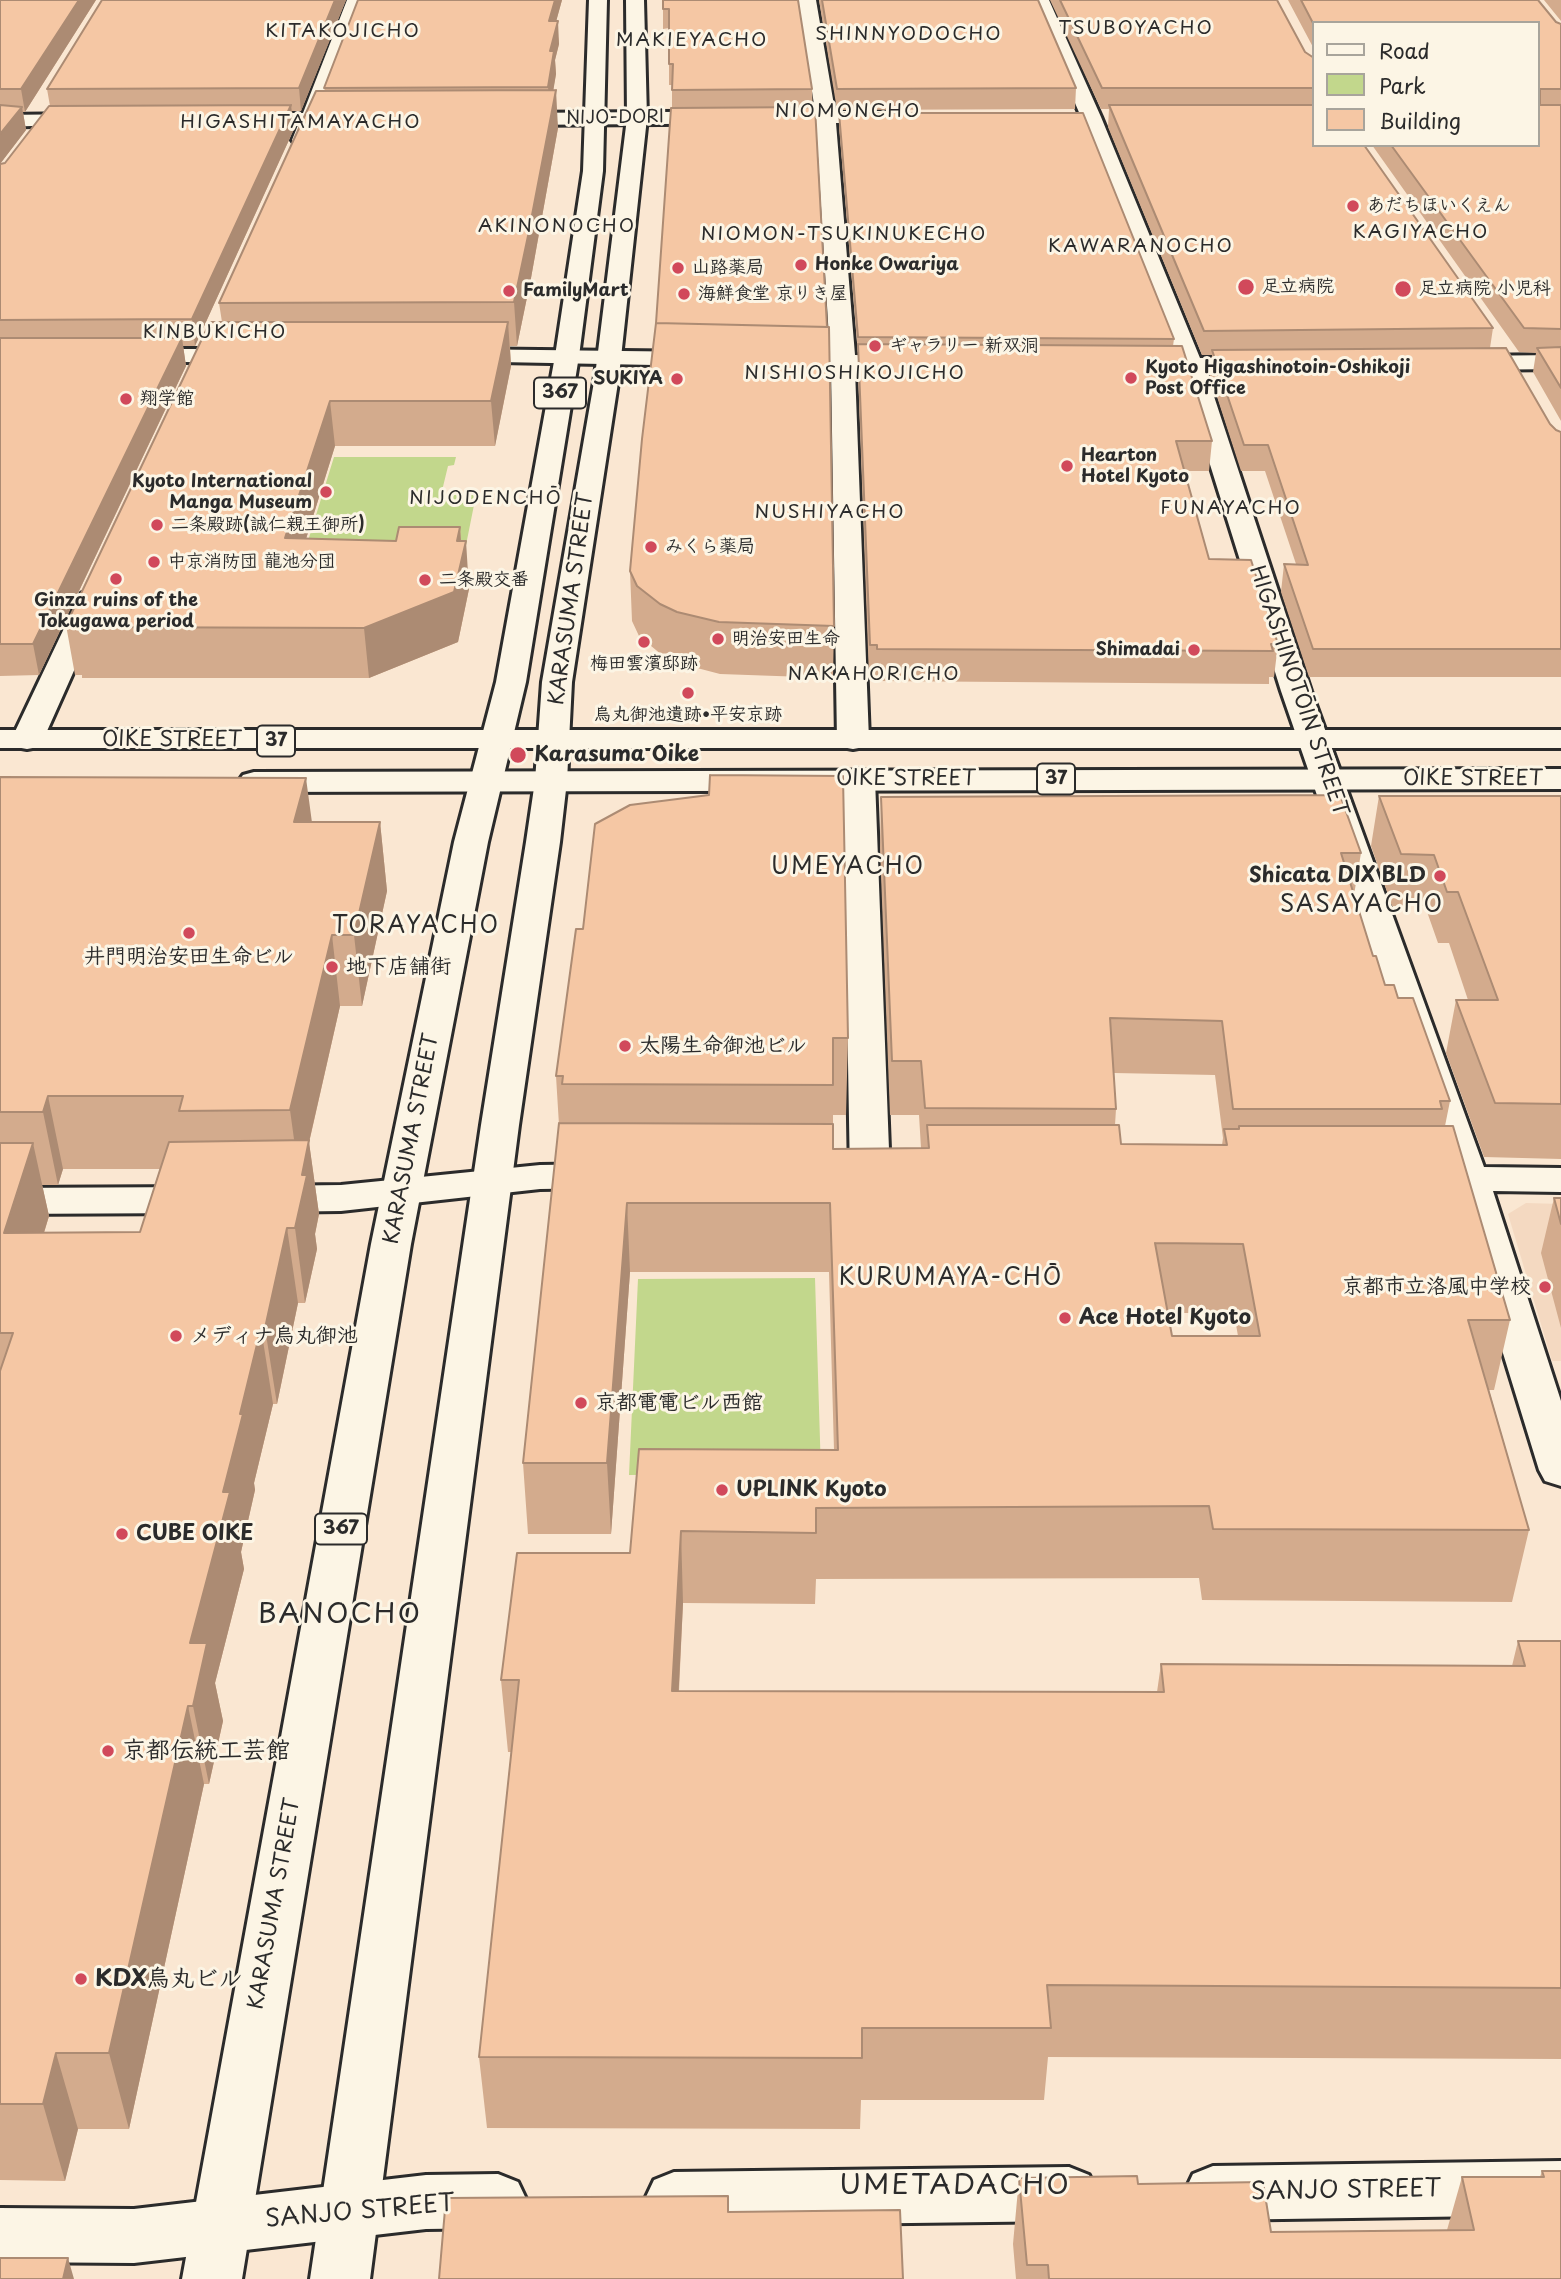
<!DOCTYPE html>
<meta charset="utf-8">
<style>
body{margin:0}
#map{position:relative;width:1561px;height:2279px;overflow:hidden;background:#fae7d2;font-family:"Playpen Sans",sans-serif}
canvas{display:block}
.legend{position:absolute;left:1312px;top:21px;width:228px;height:126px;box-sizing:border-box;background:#fcf5e5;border:2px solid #a8a49b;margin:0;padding:9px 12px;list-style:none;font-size:21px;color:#2b2b2b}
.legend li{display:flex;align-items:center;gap:14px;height:35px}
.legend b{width:35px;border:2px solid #a8a49b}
</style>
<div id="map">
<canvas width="1561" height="2279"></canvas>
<ul class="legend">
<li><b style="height:9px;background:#fcf5e5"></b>Road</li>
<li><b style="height:19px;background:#c2d78c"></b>Park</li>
<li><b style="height:19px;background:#f5c7a4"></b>Building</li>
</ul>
</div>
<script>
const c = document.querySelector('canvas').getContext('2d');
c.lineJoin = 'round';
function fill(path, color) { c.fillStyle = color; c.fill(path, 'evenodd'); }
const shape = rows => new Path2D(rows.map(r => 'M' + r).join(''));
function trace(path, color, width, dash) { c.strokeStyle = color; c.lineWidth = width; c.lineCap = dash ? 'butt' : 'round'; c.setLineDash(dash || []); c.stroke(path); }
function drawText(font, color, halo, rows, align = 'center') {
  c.font = font + ' "Playpen Sans","Klee One",sans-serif'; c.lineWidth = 6; c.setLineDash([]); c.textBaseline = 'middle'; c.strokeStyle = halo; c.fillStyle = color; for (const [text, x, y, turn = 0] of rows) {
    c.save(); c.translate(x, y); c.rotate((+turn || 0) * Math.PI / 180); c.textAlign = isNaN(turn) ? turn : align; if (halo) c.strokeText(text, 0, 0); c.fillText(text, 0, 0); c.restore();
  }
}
const built = shape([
 [1526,1203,1561,1204,1561,1361,1552,1361,1508,1214]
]);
const green = shape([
 [334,457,456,457,454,465,448,466,441,495,476,495,461,570,299,570],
 [815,1278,821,1473,629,1475,638,1279]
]);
const street = shape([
 [347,0,365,0,322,113,362,115,365,119,362,123,318,125,309,144,302,146,295,144,292,140,298,125,233,123,230,119,233,115,240,113,303,113,347,0],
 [798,0,816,0,835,111,890,111,897,113,900,117,897,121,890,123,836,123,855,355,911,357,920,359,923,364,920,369,911,371,855,370,869,740,864,747,853,749,842,747,837,740,831,369,779,368,770,366,767,361,770,356,779,354,830,355,816,123,506,125,499,123,496,119,499,115,506,113,815,111,798,0],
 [1031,0,1049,0,1101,117,1200,358,1261,358,1270,360,1273,365,1270,370,1261,372,1206,372,1311,691,1484,1167,1561,1168,1561,1192,1493,1191,1561,1401,1561,1486,1545,1481,1539,1470,1453,1191,1415,1190,1401,1187,1395,1178,1401,1169,1415,1166,1445,1166,1281,691,1181,372,1136,372,1127,370,1124,365,1127,360,1136,358,1176,358,1081,117,1031,0],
 [89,114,96,116,99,120,96,124,0,127,0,115,89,114],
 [132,349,247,349,256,351,259,356,256,361,247,363,123,361,120,356,123,351,132,349],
 [457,349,705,352,714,354,717,359,714,364,705,366,448,361,445,356,448,351,457,349],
 [1561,355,1561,369,1462,370,1453,368,1450,363,1453,358,1462,356,1561,355],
 [92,590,102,593,106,599,43,740,38,747,27,749,16,747,11,740,78,599,82,593,92,590],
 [859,769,870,772,875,779,890,1176,884,1185,870,1188,856,1185,850,1176,843,779,848,772,859,769],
 [606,1164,620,1167,626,1176,620,1185,606,1188,540,1189,341,1211,265,1212,251,1208,245,1199,251,1190,265,1186,341,1185,540,1165,606,1164],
 [201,1187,215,1191,221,1200,215,1209,201,1213,0,1214,0,1188,201,1187],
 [1561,2161,1561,2215,1213,2220,1193,2212,1184,2193,1193,2174,1213,2166,1561,2161],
 [1069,2167,1089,2175,1098,2194,1089,2213,1069,2221,674,2226,654,2218,645,2199,654,2180,674,2172,1069,2167],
 [498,2174,518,2182,527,2201,518,2220,498,2228,426,2229,134,2263,0,2262,0,2208,134,2209,426,2175,498,2174]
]);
const primary = shape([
 [0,730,1561,730,1561,748,0,748,0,730],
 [1561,769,1561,789,254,792,243,789,238,782,243,775,254,772,1561,769]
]);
const highway = shape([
 [589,0,607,0,603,171,579,356,526,682,488,842,411,1244,242,2279,182,2279,371,1244,454,842,496,682,555,356,583,171,589,0],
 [626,0,644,0,647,118,619,376,572,682,567,781,560,842,519,1125,370,2279,310,2279,481,1125,526,842,535,781,542,682,595,376,627,118,626,0]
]);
const wall = shape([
 [0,0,96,0,25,112,23,112,26,130,0,164],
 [102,0,346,0,301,111,292,111,294,129,195,346,183,346,186,366,39,675,0,676,0,164,5,163,50,106,47,89],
 [358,0,562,0,556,21,559,44,555,60,556,74,553,90,558,128,531,278,517,346,510,346,511,366,495,446,335,446,306,539,396,541,460,527,461,541,469,589,458,642,369,678,82,678,82,675,75,675,66,625,222,322,219,303,325,91,324,88],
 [663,0,812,89,834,626,833,678,720,674,678,663,662,655,639,636,632,621,630,571,656,323,672,108,672,85,669,85,669,28,663,29],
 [819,0,1038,0,1076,88,1075,109,837,110],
 [1050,0,1277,0,1305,52,1314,58,1314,145,1493,328,1490,348,1550,424,1556,430,1561,432,1561,677,1309,677,1281,592,1284,564,1296,564,1265,471,1241,471,1210,375,1212,355,1202,355,1108,127,1109,109,1101,109],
 [1288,0,1538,0,1556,22,1561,24,1561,421,1533,372,1536,353,1519,352,1372,145,1538,145,1314,23,1314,49],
 [1544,0,1561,0,1561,21],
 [839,113,1174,339,1173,346,1212,441,1209,471,1184,471,1209,559,1278,644,1274,677,1269,677,1269,684,876,681,876,678,869,678,858,373,858,353,839,127],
 [0,777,312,822,380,822,387,891,362,1006,340,1006,309,1143,319,1214,315,1234,317,1249,305,1303,298,1303,277,1404,273,1404,254,1483,255,1490,241,1552,244,1569,215,1683,223,1721,209,1784,204,1784,129,2129,78,2129,65,2181,0,2180],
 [63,1169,160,1169,140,1232,44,1233,49,1216,42,1185,58,1185],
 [1379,796,1561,796,1561,1159,1484,1157,1446,1053,1456,1000,1468,1000,1449,943,1438,943,1425,906,1392,906,1371,846],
 [881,797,1361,853,1354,895,1373,956,1385,985,1398,998,1450,1101,1445,1126,1510,1320,1494,1390,1489,1390,1529,1530,1512,1602,1202,1600,1199,1578,816,1579,815,1604,683,1603,679,1691,1157,1692,1161,1664,1512,1666,1518,1641,1561,1641,1561,2059,1048,2057,1044,2100,861,2100,860,2129,487,2128,479,2057,511,1752,508,1752,501,1680,630,1553,834,1450,829,1272,630,1272,611,1534,528,1534,523,1463,559,1125,556,1076,576,929,848,1038,846,1115,833,1115,833,1149,921,1148,919,1115,890,1115,880,848],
 [1114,1073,1215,1075,1223,1138,1222,1145,1121,1144,1115,1125,1116,1109],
 [1167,1313,1234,1313,1238,1336,1172,1336],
 [1554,1198,1561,1198,1561,1328,1541,1253],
 [1542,2171,1561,2279,1016,2279,1013,2244,1019,2178,1138,2184,1271,2232,1447,2230,1462,2177,1540,2177]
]);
const shadedWall = shape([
 [79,0,96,0,25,112,21,89],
 [335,0,346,0,301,111,299,88],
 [555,0,562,0,550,44,549,21],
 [558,21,559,44,555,60,556,74,550,111,548,87,550,51],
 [556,90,558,128,531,278,517,346,514,302],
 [291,105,294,129,195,346,192,319],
 [22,107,26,130,0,164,0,134],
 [508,322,511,366,495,446,491,401],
 [182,338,186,366,39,675,33,644],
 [330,401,335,446,291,587,285,538],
 [460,527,462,558,466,541,469,589,458,642,369,678,364,628,457,541],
 [306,778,315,845,294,822],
 [380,822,387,891,362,1006,354,935],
 [332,935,340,1006,309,1142,319,1214,315,1234,317,1249,305,1303,295,1228,300,1183,290,1110],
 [48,1096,63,1169,58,1185,43,1112],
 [33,1143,49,1216,21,1307,4,1233],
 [627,1203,630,1272,611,1534,607,1463],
 [287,1228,298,1303,277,1404,265,1328],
 [261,1328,273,1404,254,1483,255,1490,241,1552,244,1569,215,1683,223,1721,209,1784,193,1706,190,1643,240,1414],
 [681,1531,683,1603,675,1763,672,1691],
 [188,1706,204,1784,129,2129,109,2053],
 [56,2053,78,2129,65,2181,43,2104],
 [68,2258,74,2279,63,2279]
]);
const building = shape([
 [0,0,79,0,21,89,0,89,0,0],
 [102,0,335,0,299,88,47,89,102,0],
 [358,0,555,0,549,21,558,21,550,51,554,51,548,87,324,88,358,0],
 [663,0,798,0,812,89,672,90,673,64,669,64,669,9,663,9,663,0],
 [822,0,1038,0,1076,88,837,89,822,0],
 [1060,0,1277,0,1305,52,1314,58,1314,88,1102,88,1060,0],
 [1301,0,1538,0,1556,22,1561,24,1561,89,1540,89,1540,105,1561,105,1561,329,1524,328,1391,145,1538,145,1538,23,1314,23,1314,25,1301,0],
 [556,90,528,236,514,302,219,303,316,91,556,90],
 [0,105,22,107,0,134,0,105],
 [291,105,192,319,0,320,0,164,5,163,49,106,291,105],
 [1109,105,1314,105,1314,145,1364,145,1493,328,1204,331,1109,105],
 [815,107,827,327,656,323,671,108,815,107],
 [839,113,1083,113,1174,339,858,337,839,113],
 [210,322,508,322,491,401,330,401,285,538,396,541,399,527,460,527,457,541,466,541,454,592,364,628,73,627,74,625,66,625,210,322],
 [656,323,829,327,834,626,719,622,677,612,660,604,637,586,630,571,642,439,656,323],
 [0,338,182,338,33,644,0,644,0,338],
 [858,344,1182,346,1212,441,1176,441,1209,559,1251,560,1278,644,1271,644,1273,651,877,649,877,645,870,645,858,344],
 [1561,347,1561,388,1537,348,1561,347],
 [1506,348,1550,424,1556,430,1561,432,1561,649,1313,649,1284,564,1308,565,1268,445,1244,445,1212,350,1506,348],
 [710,775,843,776,848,1038,833,1038,833,1085,562,1084,563,1076,556,1076,576,929,583,929,595,824,630,805,709,795,710,775],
 [0,777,306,778,294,822,380,822,354,935,332,935,290,1110,179,1111,183,1096,48,1096,43,1112,0,1112,0,777],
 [1340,795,1361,853,1341,853,1373,956,1376,956,1385,985,1394,985,1398,998,1413,998,1450,1101,1440,1101,1442,1109,1233,1109,1222,1021,1110,1018,1116,1109,925,1108,921,1061,892,1061,881,797,1340,795],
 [1379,796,1561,796,1561,1104,1495,1103,1456,1000,1498,1000,1458,892,1447,892,1434,855,1401,854,1379,796],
 [559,1123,833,1124,833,1149,929,1148,927,1125,1119,1125,1121,1144,1227,1145,1224,1129,1239,1129,1239,1126,1453,1126,1510,1320,1468,1320,1529,1530,1213,1529,1209,1506,816,1508,816,1533,681,1531,672,1691,1164,1692,1161,1664,1525,1666,1518,1641,1561,1641,1561,1988,1047,1985,1051,2028,862,2028,862,2058,479,2057,519,1680,501,1680,517,1553,630,1553,639,1449,838,1450,830,1203,627,1203,607,1463,523,1463,559,1123],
 [1155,1243,1243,1244,1260,1336,1172,1336,1155,1243],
 [309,1140,302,1175,307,1175,295,1228,287,1228,265,1328,261,1328,240,1414,243,1414,223,1492,230,1492,190,1643,207,1643,193,1706,188,1706,109,2053,56,2053,43,2104,0,2104,0,1371,13,1333,0,1333,0,1143,33,1143,4,1233,140,1232,169,1142,309,1140],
 [1554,1198,1561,1198,1561,1224,1554,1198],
 [1542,2171,1561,2171,1561,2279,1049,2279,1048,2265,1027,2265,1019,2178,1137,2176,1138,2184,1263,2182,1271,2232,1474,2230,1462,2177,1544,2177,1542,2171],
 [728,2196,728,2212,900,2210,903,2279,439,2279,446,2198,728,2196],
 [0,2258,68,2258,63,2279,0,2279,0,2258]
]);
const markers = [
 [1353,206,7,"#d1495b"],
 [801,265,7,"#d1495b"],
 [678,268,7,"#d1495b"],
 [1246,287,9,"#d1495b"],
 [1403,289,9,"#d1495b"],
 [509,291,7,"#d1495b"],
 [684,294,7,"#d1495b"],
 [875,346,7,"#d1495b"],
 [1131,378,7,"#d1495b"],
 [677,379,7,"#d1495b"],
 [126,399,7,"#d1495b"],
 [1067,466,7,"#d1495b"],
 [326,492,7,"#d1495b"],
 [157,525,7,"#d1495b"],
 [651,547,7,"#d1495b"],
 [154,562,7,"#d1495b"],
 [116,579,7,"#d1495b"],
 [425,580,7,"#d1495b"],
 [718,639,7,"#d1495b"],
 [644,642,7,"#d1495b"],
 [1194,650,7,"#d1495b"],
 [688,693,7,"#d1495b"],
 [518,755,9,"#d1495b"],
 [1440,876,7,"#d1495b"],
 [189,933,7,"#d1495b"],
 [332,967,7,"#d1495b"],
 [625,1046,7,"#d1495b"],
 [1545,1287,7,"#d1495b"],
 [1065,1318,7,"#d1495b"],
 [176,1336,7,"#d1495b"],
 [581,1403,7,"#d1495b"],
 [722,1490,7,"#d1495b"],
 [122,1534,7,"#d1495b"],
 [108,1751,7,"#d1495b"],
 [81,1979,7,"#d1495b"]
];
const farStreetnames = [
 ["NIJO-DORI",615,118,-1]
];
const farPoinames = [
 ["あだちほいくえん",1367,206],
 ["Honke Owariya",815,265],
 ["山路薬局",692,268],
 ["足立病院",1262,287],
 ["足立病院 小児科",1419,289],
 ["FamilyMart",523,291],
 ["海鮮食堂 京りき屋",698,294],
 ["ギャラリー 新双洞",889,346],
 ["Kyoto Higashinotoin-Oshikoji",1145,368],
 ["Post Office",1145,389],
 ["SUKIYA",663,379,"right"],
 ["翔学館",140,399],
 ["Hearton",1081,456],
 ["Hotel Kyoto",1081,477],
 ["Kyoto International",312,482,"right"],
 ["Manga Museum",312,503,"right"],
 ["二条殿跡(誠仁親王御所)",171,525],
 ["みくら薬局",665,547],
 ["中京消防団 龍池分団",168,562],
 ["二条殿交番",439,580],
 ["Ginza ruins of the",116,601,"center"],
 ["Tokugawa period",116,622,"center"],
 ["明治安田生命",732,639],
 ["Shimadai",1180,650,"right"],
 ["梅田雲濱邸跡",644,664,"center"],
 ["烏丸御池遺跡•平安京跡",688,715,"center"]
];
const farNeighbourhoodnames = [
 ["TSUBOYACHO",1136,29],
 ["KITAKOJICHO",343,32],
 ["SHINNYODOCHO",909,35],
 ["MAKIEYACHO",692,41],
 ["NIOMONCHO",848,112],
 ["HIGASHITAMAYACHO",301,123],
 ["AKINONOCHO",557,227],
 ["KAGIYACHO",1421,233],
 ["NIOMON-TSUKINUKECHO",844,235],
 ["KAWARANOCHO",1141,247],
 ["KINBUKICHO",215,333],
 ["NISHIOSHIKOJICHO",855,374],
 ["NIJODENCHŌ",486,499],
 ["FUNAYACHO",1231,509],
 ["NUSHIYACHO",830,513],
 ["NAKAHORICHO",874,675]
];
const shields = [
 [560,393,52],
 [276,741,38],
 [1056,779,38],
 [341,1529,52]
];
const shieldNames = [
 ["367",560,393],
 ["37",276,741],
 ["37",1056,779],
 ["367",341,1529]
];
const streetNames = [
 ["KARASUMA STREET",572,599,-82],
 ["HIGASHINOTŌIN STREET",1298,691,71],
 ["OIKE STREET",172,740],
 ["OIKE STREET",906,779],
 ["OIKE STREET",1473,779],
 ["KARASUMA STREET",412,1139,-79],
 ["KARASUMA STREET",275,1904,-80]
];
const poiNames = [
 ["Karasuma Oike",534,755],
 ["Shicata DIX BLD",1426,876,"right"],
 ["井門明治安田生命ビル",189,957,"center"],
 ["地下店舗街",346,967],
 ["太陽生命御池ビル",639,1046],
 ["京都市立洛風中学校",1531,1287,"right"],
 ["Ace Hotel Kyoto",1079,1318],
 ["メディナ烏丸御池",190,1336],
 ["京都電電ビル西館",595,1403],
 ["UPLINK Kyoto",736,1490],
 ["CUBE OIKE",136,1534]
];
const neighbourhoodNames = [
 ["UMEYACHO",848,868],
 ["SASAYACHO",1362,906],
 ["TORAYACHO",416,927],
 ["KURUMAYA-CHŌ",951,1279]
];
const nearPoinames = [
 ["京都伝統工芸館",122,1751],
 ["KDX烏丸ビル",95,1979]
];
const nearStreetnames = [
 ["SANJO STREET",1346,2191,-1],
 ["SANJO STREET",360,2212,-5]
];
const nearNeighbourhoodnames = [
 ["BANOCHO",340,1615],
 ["UMETADACHO",955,2186]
];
fill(built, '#f4d9c1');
fill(green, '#c2d78c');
trace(street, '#2b2b2b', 6);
trace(primary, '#2b2b2b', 6);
trace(highway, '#2b2b2b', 6);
fill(street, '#fcf5e5');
fill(primary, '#fcf5e5');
fill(highway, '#fcf5e5');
fill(wall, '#d3ab8d');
fill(shadedWall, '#ac8b73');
fill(building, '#f5c7a4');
trace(building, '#ac8b73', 2);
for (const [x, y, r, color] of markers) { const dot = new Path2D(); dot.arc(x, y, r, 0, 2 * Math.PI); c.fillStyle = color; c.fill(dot); trace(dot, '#fcf5e5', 2.5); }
drawText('18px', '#2b2b2b', '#fcf5e5', farStreetnames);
drawText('bold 18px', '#2b2b2b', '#fcf5e5', farPoinames, 'left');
c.letterSpacing = '2px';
drawText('19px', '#2b2b2b', '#fcf5e5', farNeighbourhoodnames);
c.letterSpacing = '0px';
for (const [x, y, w] of shields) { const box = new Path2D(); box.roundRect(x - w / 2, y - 15.5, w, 31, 5); c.fillStyle = '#fcf5e5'; c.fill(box); trace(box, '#2b2b2b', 2); }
drawText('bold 19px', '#2b2b2b', null, shieldNames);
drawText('21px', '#2b2b2b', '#fcf5e5', streetNames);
drawText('bold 21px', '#2b2b2b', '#fcf5e5', poiNames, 'left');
c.letterSpacing = '2px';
drawText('23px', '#2b2b2b', '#fcf5e5', neighbourhoodNames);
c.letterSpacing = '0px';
drawText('bold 24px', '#2b2b2b', '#fcf5e5', nearPoinames, 'left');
drawText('24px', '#2b2b2b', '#fcf5e5', nearStreetnames);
c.letterSpacing = '2px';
drawText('28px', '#2b2b2b', '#fcf5e5', nearNeighbourhoodnames);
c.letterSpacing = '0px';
</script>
